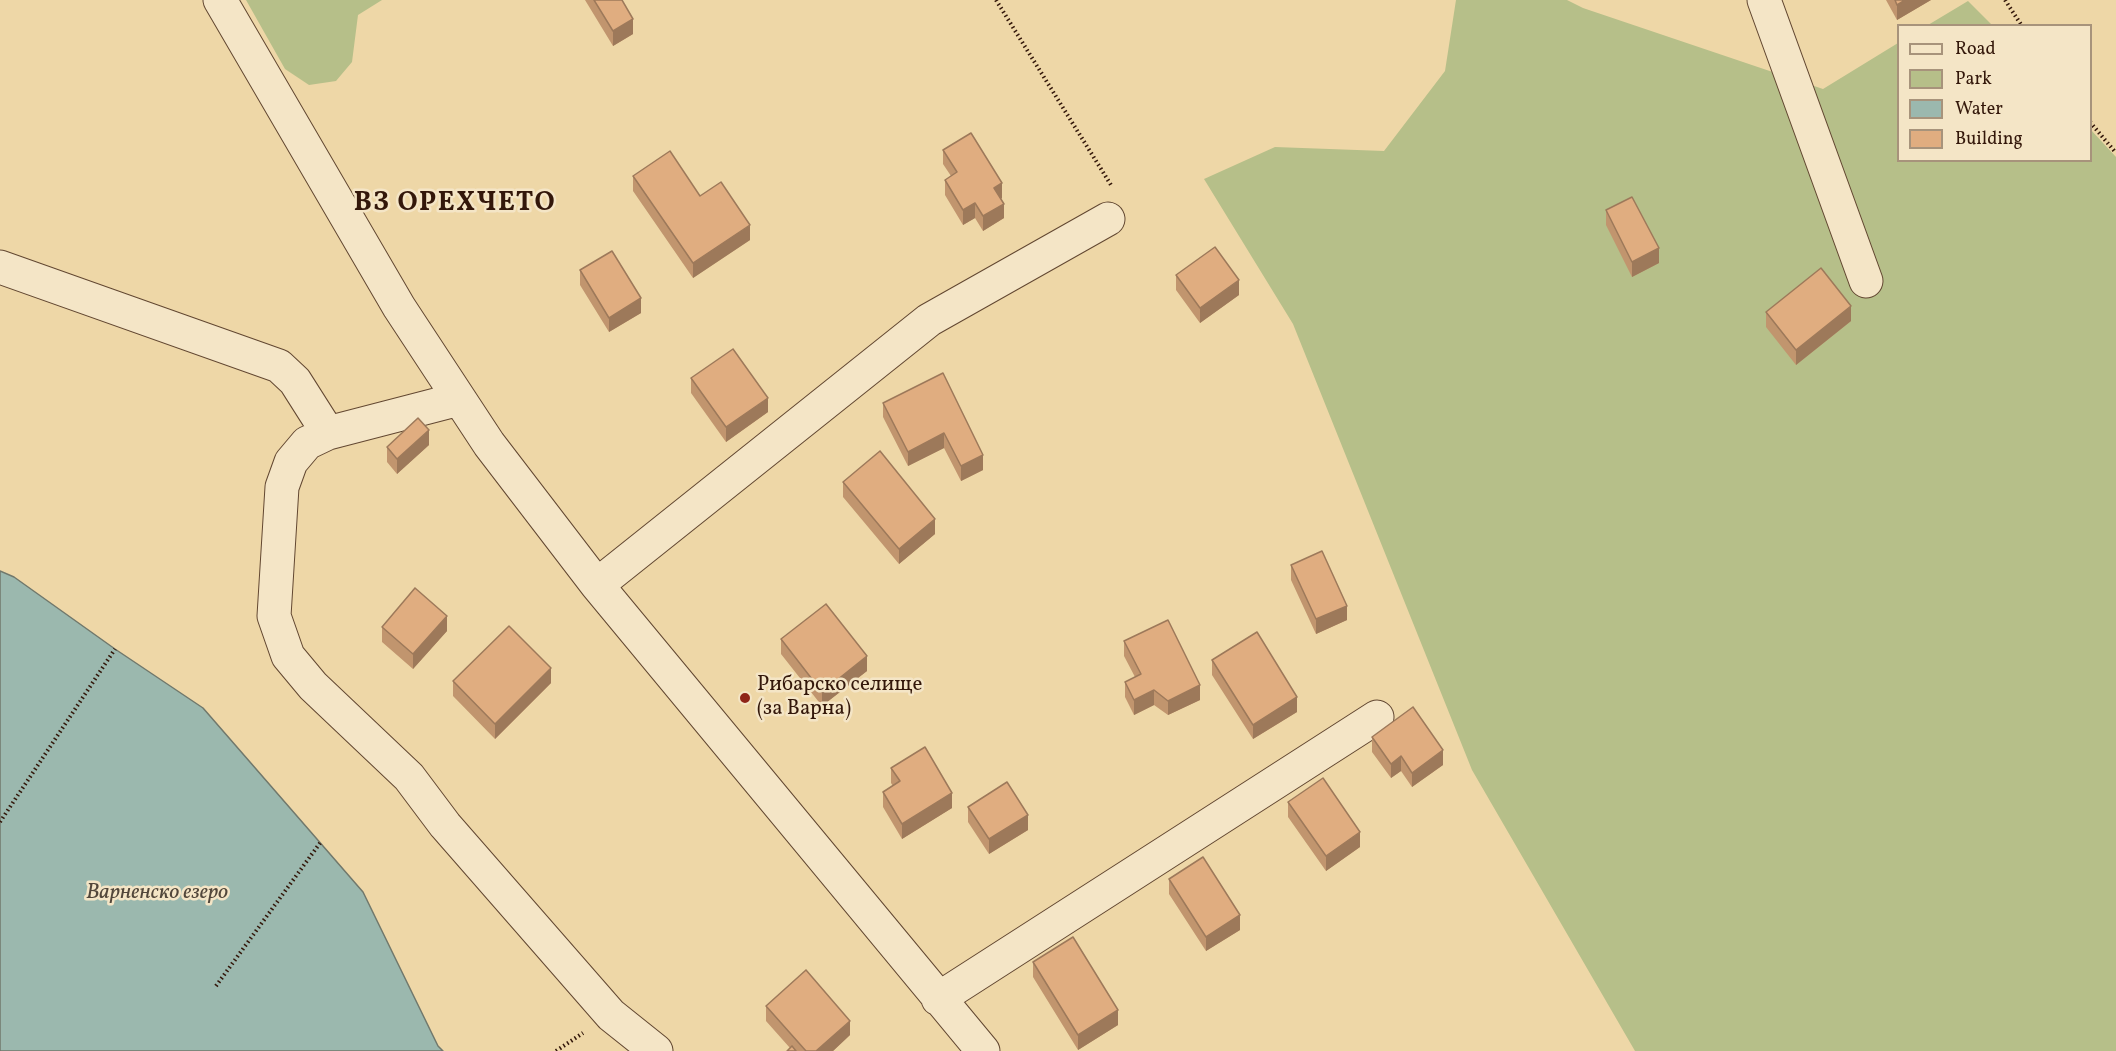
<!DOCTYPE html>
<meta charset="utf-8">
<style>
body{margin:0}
#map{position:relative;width:2116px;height:1051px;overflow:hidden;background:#eed7a7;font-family:Vollkorn,serif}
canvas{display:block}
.legend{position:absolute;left:1897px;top:24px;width:195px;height:138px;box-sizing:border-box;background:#f4e5c6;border:2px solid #a7937b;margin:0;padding:8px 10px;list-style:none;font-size:18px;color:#33170a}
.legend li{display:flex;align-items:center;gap:12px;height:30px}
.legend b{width:30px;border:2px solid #a7937b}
</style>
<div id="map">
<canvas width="2116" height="1051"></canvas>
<ul class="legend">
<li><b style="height:8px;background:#f4e5c6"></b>Road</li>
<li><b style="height:16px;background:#b6bf89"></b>Park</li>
<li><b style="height:16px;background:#9bb8ae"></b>Water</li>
<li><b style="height:16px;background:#e0ad80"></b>Building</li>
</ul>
</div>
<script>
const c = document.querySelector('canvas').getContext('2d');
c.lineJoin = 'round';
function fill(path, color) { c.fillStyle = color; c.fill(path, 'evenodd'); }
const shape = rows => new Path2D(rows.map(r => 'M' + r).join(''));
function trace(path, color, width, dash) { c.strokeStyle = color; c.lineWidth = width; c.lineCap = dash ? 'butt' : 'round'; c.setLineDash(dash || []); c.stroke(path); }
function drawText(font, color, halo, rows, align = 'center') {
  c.font = font + ' Vollkorn,serif'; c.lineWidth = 5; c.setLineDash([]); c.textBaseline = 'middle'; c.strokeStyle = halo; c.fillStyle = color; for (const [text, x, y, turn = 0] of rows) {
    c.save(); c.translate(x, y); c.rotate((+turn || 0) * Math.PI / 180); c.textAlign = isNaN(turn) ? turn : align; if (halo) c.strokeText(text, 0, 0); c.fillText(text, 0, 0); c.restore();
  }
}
const green = shape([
 [246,0,382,0,358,15,352,62,336,81,309,85,285,69],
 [1456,0,1567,0,1583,8,1823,89,1898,43,1898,160,2090,160,2091,130,2116,157,2116,1051,1635,1051,1472,770,1293,324,1204,179,1275,147,1384,151,1445,71],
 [1968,1,1992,25,1928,25]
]);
const water = shape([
 [0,571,14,577,115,649,203,708,363,892,438,1046,443,1051,0,1051,0,571]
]);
const path = shape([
 [996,0,1111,185],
 [2005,0,2022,26],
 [2090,122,2116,153],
 [0,822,115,649],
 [216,986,320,843],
 [556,1051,583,1033]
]);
const minor = shape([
 [220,0,399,307,489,444,597,585,983,1051],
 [1764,0,1866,281],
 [0,267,279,366,295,381,328,433],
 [459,399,328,433,307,443,291,462,282,487,274,616,288,656,313,686,409,777,445,825,611,1015,656,1051],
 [597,585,929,320,1108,219],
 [938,999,1377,717]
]);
const wall = shape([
 [585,0,622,0,633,34,613,46],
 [1886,0,1931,0,1897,20],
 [943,150,1002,198,1001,199,1004,218,983,231,975,218,963,225,945,195,945,180,951,176,943,164],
 [633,176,750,240,693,278,633,191],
 [1606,210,1659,263,1632,277,1606,225],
 [580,270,641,313,609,332,580,285],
 [1176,275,1239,295,1200,323,1176,290],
 [1766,312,1851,321,1796,365,1766,327],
 [943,373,983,470,961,481,944,448,908,466,883,417,883,403],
 [691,378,768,412,726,442,691,393],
 [429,445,397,474,387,462,387,447],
 [843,482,935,534,899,564,843,497],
 [1291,565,1347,620,1316,634,1291,580],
 [382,627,447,631,413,669,382,642],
 [781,639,867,671,822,706,781,654],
 [1124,641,1200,700,1168,715,1154,705,1134,715,1125,697,1125,682,1135,677,1124,656],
 [1212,660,1297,712,1253,739,1212,675],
 [453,681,551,683,495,739,453,696],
 [1372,737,1443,765,1412,787,1401,771,1391,778,1372,752],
 [891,768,952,808,902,839,883,807,883,792,893,786,891,783],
 [1288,802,1360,847,1326,871,1288,817],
 [968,807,1028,830,989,854,968,822],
 [1169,879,1240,930,1206,951,1169,894],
 [1033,962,1118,1025,1078,1050,1033,977],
 [766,1006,850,1035,833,1051,787,1051,790,1048,766,1021]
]);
const shadedWall = shape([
 [1905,0,1931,0,1897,20,1897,5],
 [633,19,633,34,613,46,613,31],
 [1002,183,1002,198,994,203,994,188],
 [975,203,975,218,963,225,963,210],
 [1004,204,1004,218,983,231,983,216],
 [750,225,750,240,693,278,693,263],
 [1659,248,1659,263,1632,277,1632,262],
 [1239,280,1239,295,1200,323,1200,308],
 [641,298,641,313,609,332,609,318],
 [1851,306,1851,321,1796,365,1796,350],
 [768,398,768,412,726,442,726,427],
 [429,430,429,445,397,474,397,459],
 [944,433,944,448,908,466,908,452],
 [983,455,983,470,961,481,961,466],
 [935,519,935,534,899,564,899,549],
 [1347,606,1347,620,1316,634,1316,619],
 [447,616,447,631,413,669,413,654],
 [867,656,867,671,822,706,822,692],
 [551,668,551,683,495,739,495,724],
 [1200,685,1200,700,1168,715,1168,701],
 [1154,690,1154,705,1134,715,1134,700],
 [1297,697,1297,712,1253,739,1253,725],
 [1443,750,1443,765,1412,787,1412,773],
 [1401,756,1401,771,1391,778,1391,764],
 [952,793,952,808,902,839,902,824],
 [1028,815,1028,830,989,854,989,839],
 [1360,832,1360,847,1326,871,1326,856],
 [1240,915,1240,930,1206,951,1206,937],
 [1118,1010,1118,1025,1078,1050,1078,1035],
 [850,1021,850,1035,833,1051,816,1051]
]);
const building = shape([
 [594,0,622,0,633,19,613,31,594,0],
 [1895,0,1905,0,1897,5,1895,0],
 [971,133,1002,183,994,188,1004,204,983,216,975,203,963,210,945,180,957,172,943,150,971,133],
 [670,151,700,196,721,182,750,225,693,263,633,176,670,151],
 [1632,197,1659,248,1632,262,1606,210,1632,197],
 [1215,247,1239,280,1200,308,1176,275,1215,247],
 [612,251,641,298,609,318,580,270,612,251],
 [1821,268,1851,306,1796,350,1766,312,1821,268],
 [733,349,768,398,726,427,691,378,733,349],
 [943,373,983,455,961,466,944,433,908,452,883,403,943,373],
 [418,418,429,430,397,459,387,447,418,418],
 [880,451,935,519,899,549,843,482,880,451],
 [1322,551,1347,606,1316,619,1291,565,1322,551],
 [415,588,447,616,413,654,382,627,415,588],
 [826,604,867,656,822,692,781,639,826,604],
 [1168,620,1200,685,1168,701,1154,690,1134,700,1125,682,1141,674,1124,641,1168,620],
 [509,626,551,668,495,724,453,681,509,626],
 [1257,632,1297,697,1253,725,1212,660,1257,632],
 [1413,707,1443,750,1412,773,1401,756,1391,764,1372,737,1413,707],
 [925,747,952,793,902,824,883,792,900,781,891,768,925,747],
 [1323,778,1360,832,1326,856,1288,802,1323,778],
 [1007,782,1028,815,989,839,968,807,1007,782],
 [1203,857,1240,915,1206,937,1169,879,1203,857],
 [1073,937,1118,1010,1078,1035,1033,962,1073,937],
 [806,970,850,1021,816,1051,806,1051,766,1006,806,970],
 [792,1046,796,1051,787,1051,792,1046]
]);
const markers = [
 [745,698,6,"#8f2418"]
];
const poiNames = [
 ["Рибарско селище",757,686],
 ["(за Варна)",757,710]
];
const waterNames = [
 ["Варненско езеро",157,894]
];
const districtNames = [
 ["ВЗ ОРЕХЧЕТО",455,205]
];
fill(green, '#b6bf89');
fill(water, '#9bb8ae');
trace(water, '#71786c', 1.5);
trace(minor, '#624731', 35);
trace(path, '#33170a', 4, [1.5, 3]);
trace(minor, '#f4e5c6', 33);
fill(wall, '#c1956e');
fill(shadedWall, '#9d795a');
fill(building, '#e0ad80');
trace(building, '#9d795a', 1.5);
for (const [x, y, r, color] of markers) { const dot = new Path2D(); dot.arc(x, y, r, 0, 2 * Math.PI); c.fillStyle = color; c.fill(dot); trace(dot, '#f4e5c6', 2); }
drawText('21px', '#33170a', '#f4e5c6', poiNames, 'left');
drawText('italic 22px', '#52473b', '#f4e5c6', waterNames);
c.letterSpacing = '1.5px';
drawText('bold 27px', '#33170a', '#f4e5c6', districtNames);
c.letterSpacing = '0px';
</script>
